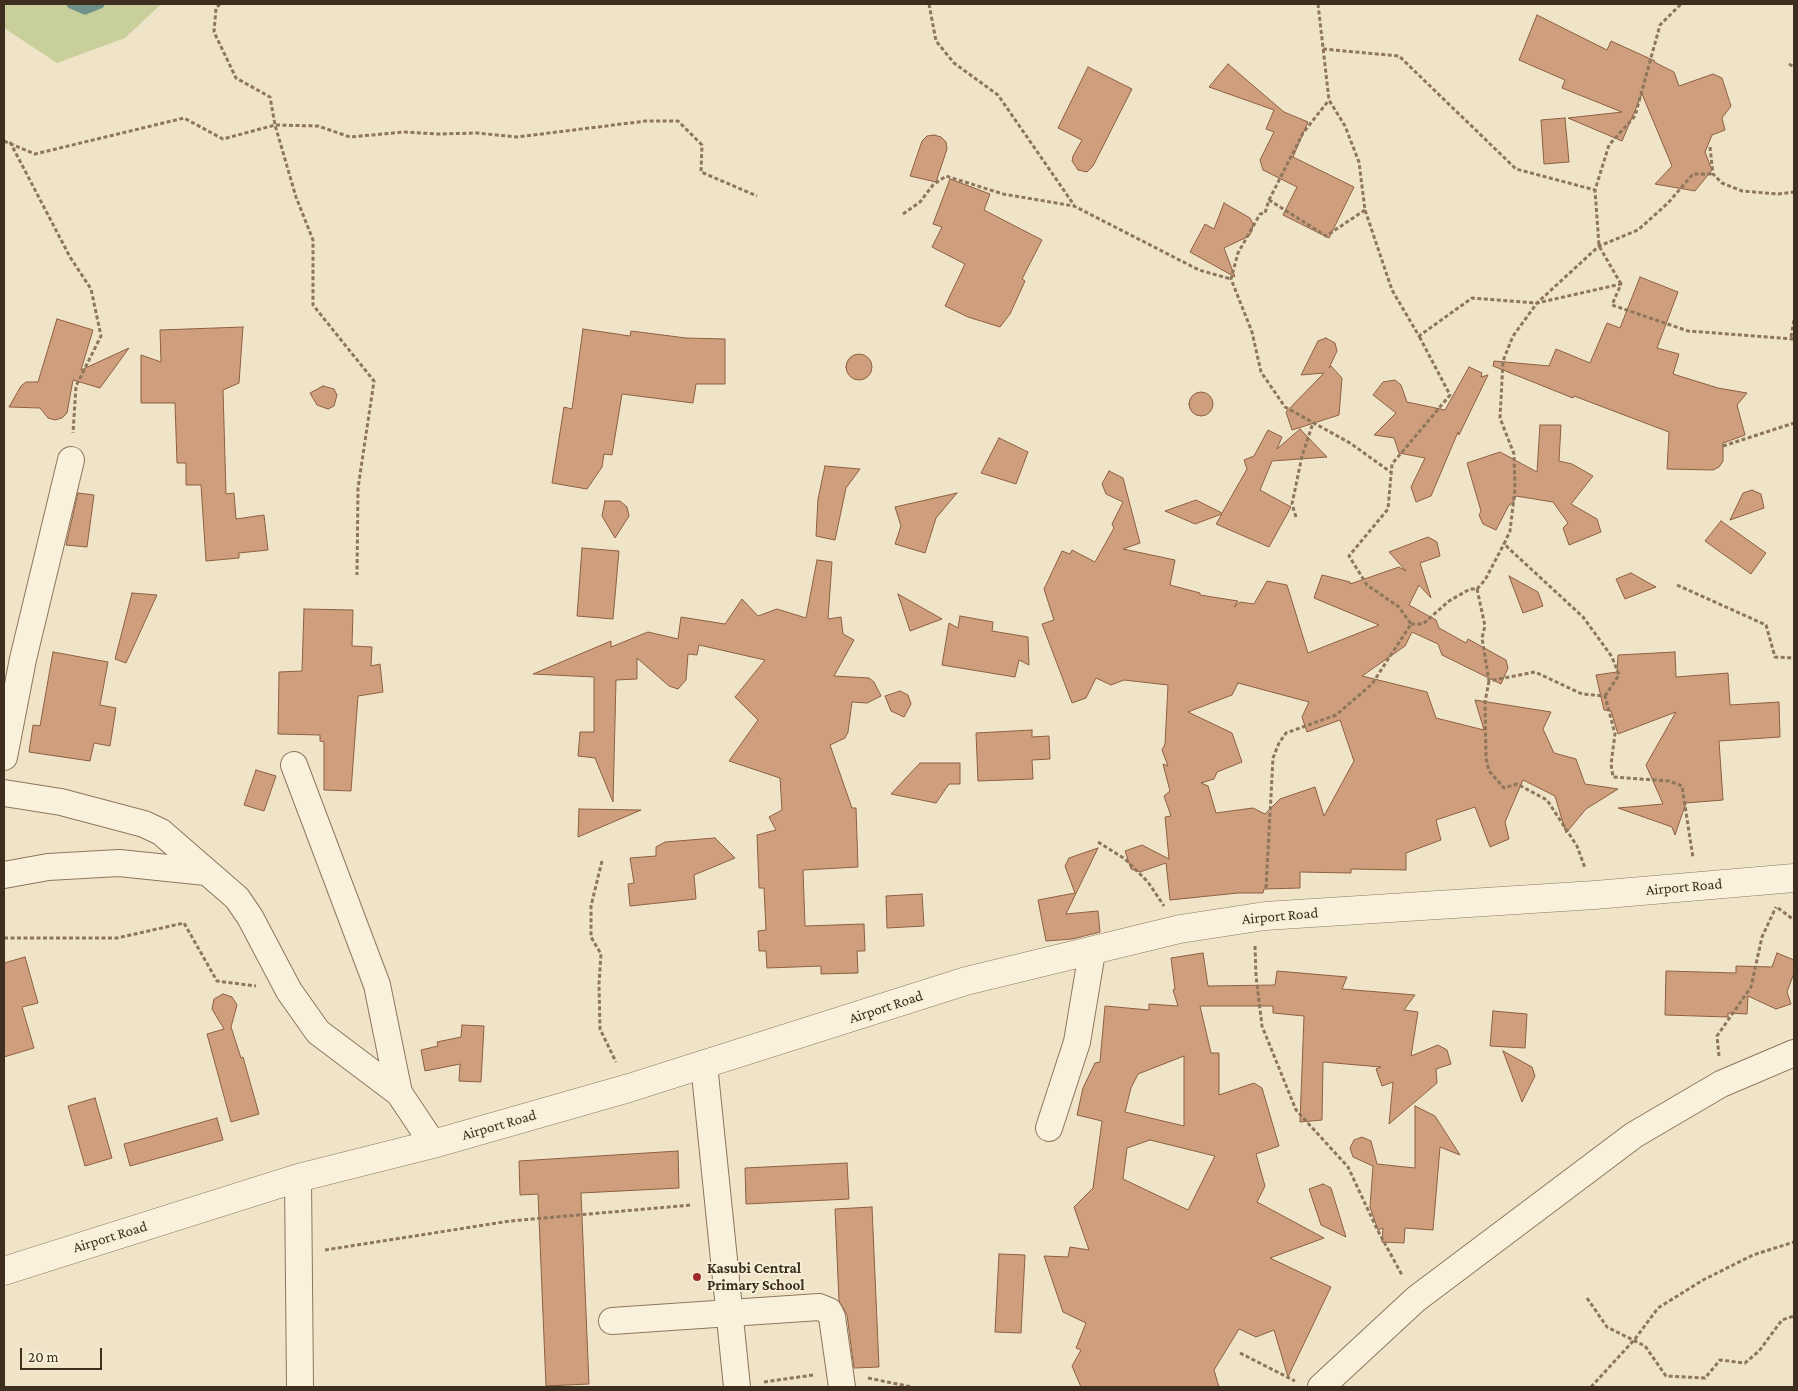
<!DOCTYPE html>
<style>
body{margin:0}
#map{position:relative;width:1798px;height:1391px;overflow:hidden;background:#f0e4c8;font-family:"Crimson Pro",serif}
canvas{display:block}
.frame{position:absolute;inset:0;border:5px solid #3d2e20;pointer-events:none}
.scale{position:absolute;left:20px;top:1348px;width:82px;height:22px;box-sizing:border-box;border:2px solid #3d2e20;border-top:0;padding-left:6px;font-size:15px;line-height:18px;white-space:nowrap;color:#3d2e20;-webkit-text-stroke:4px #f7eed8;paint-order:stroke}
</style>
<div id="map">
<canvas width="1798" height="1391"></canvas>
<div class="frame"></div>
<div class="scale">20 m</div>
</div>
<script>
const c = document.querySelector('canvas').getContext('2d');
c.lineJoin = 'round';
function fill(path, color) { c.fillStyle = color; c.fill(path, 'evenodd'); }
const shape = rows => new Path2D(rows.map(r => 'M' + r).join(''));
function trace(path, color, width, dash) { c.strokeStyle = color; c.lineWidth = width; c.lineCap = dash ? 'butt' : 'round'; c.setLineDash(dash || []); c.stroke(path); }
function drawText(font, color, halo, rows, align = 'center') {
  c.font = font + ' "Crimson Pro",serif'; c.lineWidth = 4; c.setLineDash([]); c.textBaseline = 'middle'; c.strokeStyle = halo; c.fillStyle = color; for (const [text, x, y, turn = 0] of rows) {
    c.save(); c.translate(x, y); c.rotate((+turn || 0) * Math.PI / 180); c.textAlign = isNaN(turn) ? turn : align; if (halo) c.strokeText(text, 0, 0); c.fillText(text, 0, 0); c.restore();
  }
}
const green = shape([
 [4,4,167,4,159,6,125,38,57,63,4,28]
]);
const stream = shape([
 [71,4,85,10,100,4]
]);
const building = shape([
 [1537,15,1607,50,1611,41,1655,61,1654,62,1674,72,1679,86,1713,74,1722,78,1731,106,1722,118,1725,130,1712,135,1705,152,1712,170,1695,191,1655,184,1672,166,1642,94,1622,141,1568,118,1622,112,1562,88,1565,80,1519,60,1537,15],
 [1228,64,1284,112,1308,122,1293,157,1354,187,1329,238,1283,215,1297,187,1263,170,1260,160,1274,132,1266,129,1274,110,1209,87,1228,64],
 [1088,67,1132,89,1093,166,1087,172,1078,170,1072,161,1073,156,1082,140,1058,128,1088,67],
 [1565,118,1569,162,1544,164,1541,120,1565,118],
 [934,135,941,137,946,142,947,149,936,182,910,176,922,141,927,136,934,135],
 [950,179,990,194,984,210,1042,240,1022,279,1025,281,1010,314,1000,327,968,317,945,306,965,264,932,247,942,227,933,224,950,179],
 [1224,203,1250,218,1253,224,1252,231,1249,236,1224,248,1235,277,1190,252,1205,224,1214,229,1224,203],
 [1640,277,1678,292,1657,348,1679,354,1673,374,1718,388,1747,393,1737,405,1745,435,1723,443,1723,461,1719,467,1713,470,1667,469,1669,432,1574,396,1573,398,1493,366,1494,361,1549,366,1556,349,1590,363,1607,323,1620,328,1640,277],
 [57,319,93,330,81,370,129,348,100,388,73,380,67,413,62,418,55,420,48,418,40,408,9,407,21,386,26,382,38,382,57,319],
 [243,327,239,383,223,390,226,494,234,493,236,519,264,515,268,550,239,553,239,558,206,561,201,485,186,485,186,463,177,463,175,403,141,403,141,355,161,362,160,330,243,327],
 [583,329,630,336,631,331,686,338,725,339,725,384,696,384,693,403,622,394,612,455,604,454,602,467,587,489,552,483,564,407,572,409,583,329],
 [1326,338,1335,343,1337,351,1329,368,1331,366,1342,378,1339,415,1292,430,1286,412,1324,373,1301,375,1318,341,1326,338],
 '846 367a13 13 0 1 1 26 0a13 13 0 1 1-26 0Z',
 [1469,367,1482,373,1481,377,1488,375,1459,435,1458,432,1431,496,1416,502,1411,487,1425,458,1399,453,1394,438,1374,435,1396,413,1373,395,1383,382,1395,380,1401,385,1407,402,1445,410,1469,367],
 [323,386,334,389,337,395,334,406,328,409,317,405,310,393,323,386],
 '1189 404a12 12 0 1 1 24 0a12 12 0 1 1-24 0Z',
 [1540,425,1561,425,1559,461,1572,464,1593,476,1571,504,1597,519,1601,532,1569,545,1563,528,1568,523,1553,502,1516,496,1513,503,1509,505,1496,530,1483,524,1479,515,1481,511,1467,463,1500,452,1537,472,1540,425],
 [1300,429,1327,457,1272,461,1260,490,1291,507,1269,547,1216,524,1222,514,1195,524,1165,511,1196,500,1222,513,1247,469,1244,460,1254,456,1268,430,1282,437,1277,449,1300,429],
 [999,438,1028,452,1016,484,981,473,999,438],
 [825,466,860,469,846,488,835,540,816,536,818,499,825,466],
 [1109,471,1123,478,1140,543,1123,549,1175,560,1170,585,1200,593,1200,595,1238,601,1234,607,1240,602,1254,604,1267,581,1287,585,1308,653,1379,625,1314,598,1322,575,1350,582,1350,584,1399,567,1406,571,1389,552,1428,537,1437,542,1440,556,1420,563,1431,598,1419,585,1409,605,1436,620,1439,628,1466,643,1468,639,1506,660,1508,668,1501,684,1442,655,1438,644,1412,632,1405,646,1362,676,1427,692,1436,718,1484,730,1475,700,1551,712,1543,729,1554,753,1576,759,1585,784,1618,789,1586,809,1566,833,1555,796,1523,780,1505,822,1509,839,1490,847,1475,807,1436,820,1441,840,1406,853,1406,870,1351,869,1351,873,1300,872,1300,888,1264,889,1263,893,1238,893,1170,900,1166,863,1140,872,1131,869,1125,851,1142,845,1169,859,1165,817,1171,816,1164,796,1170,791,1163,764,1168,766,1162,750,1165,744,1168,685,1124,680,1111,685,1096,678,1086,698,1072,703,1042,624,1054,620,1044,589,1062,551,1070,554,1072,550,1095,562,1114,528,1112,524,1123,502,1106,494,1102,484,1109,471],
 [1238,683,1309,702,1302,717,1307,732,1340,720,1354,761,1324,816,1315,787,1280,799,1265,814,1253,808,1216,813,1208,786,1201,783,1214,779,1217,772,1242,762,1232,733,1188,712,1232,695,1238,683],
 [1752,490,1761,494,1764,508,1730,520,1743,493,1752,490],
 [78,493,94,495,87,547,66,545,78,493],
 [957,493,936,518,925,553,895,544,901,526,895,507,957,493],
 [605,501,620,501,627,507,629,516,615,538,602,516,605,501],
 [1721,521,1766,553,1751,574,1705,541,1721,521],
 [582,548,619,551,613,619,577,616,582,548],
 [817,560,832,562,828,619,841,617,843,634,854,640,834,676,869,678,874,682,881,696,867,703,852,702,848,732,845,738,830,745,852,808,856,808,858,867,803,870,805,926,864,924,865,951,857,951,858,973,821,974,821,966,767,968,766,951,759,951,758,931,766,930,764,888,759,888,757,835,776,830,769,817,782,810,780,778,729,761,758,720,735,697,765,660,699,645,697,655,688,654,686,680,678,689,669,686,637,658,637,679,616,680,613,802,595,758,578,756,580,732,594,732,594,677,533,674,611,641,611,647,648,632,678,639,681,617,725,624,742,599,758,616,777,609,806,618,817,560],
 [1631,573,1656,587,1625,599,1616,579,1631,573],
 [1509,576,1538,592,1543,606,1523,613,1509,576],
 [132,593,157,595,126,663,115,659,132,593],
 [898,594,942,619,910,631,898,594],
 [304,609,353,610,352,646,372,647,371,666,380,664,383,692,358,696,351,791,324,790,324,742,320,741,320,735,278,734,279,672,302,671,304,609],
 [960,616,993,622,992,631,1028,637,1029,665,1019,660,1015,677,942,665,949,623,958,628,960,616],
 [53,652,108,662,100,705,116,708,110,746,94,743,90,761,29,752,33,725,40,726,53,652],
 [1675,652,1676,677,1728,673,1730,705,1779,702,1780,737,1719,741,1723,800,1686,803,1675,835,1672,827,1618,808,1663,804,1646,765,1676,712,1618,734,1611,711,1604,710,1596,675,1617,672,1618,655,1675,652],
 [900,691,908,695,911,704,904,717,891,711,885,696,900,691],
 [1032,730,1032,737,1049,736,1050,759,1032,760,1033,779,978,781,976,733,1032,730],
 [920,763,960,763,960,784,949,784,936,803,891,794,920,763],
 [256,770,276,776,264,811,244,805,256,770],
 [579,809,641,810,578,837,579,809],
 [715,838,735,858,694,875,696,899,630,906,628,884,634,883,630,858,656,856,656,847,665,842,715,838],
 [1098,848,1066,914,1098,911,1100,932,1072,939,1046,941,1038,900,1075,893,1065,866,1069,858,1098,848],
 [922,894,924,926,887,928,886,896,922,894],
 [1203,953,1208,986,1275,985,1277,971,1347,977,1342,989,1415,995,1404,1010,1418,1012,1411,1056,1438,1045,1447,1050,1451,1064,1436,1069,1437,1083,1389,1124,1393,1082,1382,1086,1376,1069,1381,1067,1323,1062,1322,1120,1300,1122,1304,1016,1273,1013,1273,1006,1200,1006,1211,1053,1219,1053,1219,1095,1254,1083,1262,1088,1279,1146,1256,1154,1265,1186,1257,1202,1324,1238,1270,1258,1331,1287,1288,1377,1274,1330,1256,1337,1239,1329,1214,1370,1219,1387,1081,1387,1072,1366,1081,1350,1076,1348,1086,1323,1063,1312,1044,1256,1068,1257,1070,1247,1089,1250,1074,1207,1093,1188,1102,1121,1077,1115,1083,1088,1095,1063,1100,1062,1105,1006,1149,1010,1149,1004,1178,1006,1173,990,1175,989,1171,958,1203,953],
 [1184,1056,1184,1126,1125,1112,1131,1088,1138,1074,1184,1056],
 [1150,1140,1215,1156,1188,1210,1123,1179,1127,1148,1150,1140],
 [1777,953,1794,960,1794,973,1787,992,1791,1004,1776,1009,1748,996,1747,1014,1728,1013,1728,1017,1665,1015,1666,971,1736,973,1736,966,1772,967,1777,953],
 [25,957,38,1003,22,1007,34,1048,4,1057,4,963,25,957],
 [223,994,232,997,237,1005,231,1027,241,1058,243,1057,259,1114,231,1122,207,1034,224,1029,212,1009,214,999,223,994],
 [1493,1011,1527,1014,1525,1048,1490,1046,1493,1011],
 [462,1025,484,1026,481,1082,459,1081,460,1064,425,1071,421,1050,438,1046,437,1042,461,1037,462,1025],
 [1503,1051,1532,1067,1535,1076,1522,1102,1503,1051],
 [95,1098,112,1158,85,1166,68,1106,95,1098],
 [1415,1106,1435,1116,1460,1155,1440,1147,1433,1230,1405,1228,1404,1243,1382,1242,1383,1228,1378,1230,1370,1207,1373,1166,1353,1157,1350,1148,1354,1140,1362,1137,1371,1141,1377,1164,1415,1168,1415,1106],
 [217,1118,223,1140,130,1166,124,1144,217,1118],
 [678,1151,679,1188,581,1193,589,1384,546,1386,538,1194,520,1195,519,1161,678,1151],
 [847,1163,849,1199,746,1204,745,1168,847,1163],
 [1323,1184,1331,1188,1346,1237,1321,1225,1309,1189,1323,1184],
 [872,1207,879,1367,854,1368,847,1315,839,1301,835,1209,872,1207],
 [999,1254,1025,1255,1021,1333,995,1332,999,1254]
]);
const path = shape([
 [220,4,216,8,214,32,236,78,270,97,275,125,296,197,313,240,313,305,374,381,358,488,357,575],
 [929,4,936,41,954,63,998,95,1074,205],
 [1318,4,1329,100,1345,126,1359,162,1365,210,1392,290,1419,336,1472,298,1537,303,1621,284,1612,305,1688,331,1794,339],
 [1323,49,1399,56,1516,169,1595,190],
 [1789,64,1794,67],
 [4,141,35,154,184,118,223,139,275,125,318,126,350,137,404,132,438,134,477,133,517,137,646,121,678,121,702,145,701,172,757,196],
 [10,142,70,257,91,289,101,336,76,386,73,433],
 [1710,147,1713,174,1722,183,1742,191,1778,194,1794,192],
 [1269,200,1303,133,1329,100],
 [1365,210,1326,236,1269,200,1265,213,1260,214,1238,253,1231,279,1252,332,1261,372,1285,407,1350,443,1392,473],
 [903,214,920,202,933,185,946,176,1003,194,1074,206,1199,270,1231,279],
 [1621,284,1599,246,1595,190,1609,145,1635,116,1660,25,1681,4],
 [1791,337,1794,320],
 [1723,446,1794,423],
 [1296,517,1292,504,1302,456,1313,423],
 [1677,585,1766,625,1775,657,1794,658],
 [1477,589,1485,626,1482,638,1489,681,1535,672,1582,694,1605,696,1615,734,1611,764,1613,777,1669,781,1682,786,1693,858],
 [1411,624,1423,624,1449,601,1470,589,1477,589,1485,580,1504,544],
 [1489,681,1485,702,1486,758,1489,771,1504,788,1517,784,1547,800,1577,846,1585,868],
 [1605,696,1619,675,1612,657,1583,617,1504,544,1510,531,1515,489,1514,454,1500,418,1503,361,1513,336,1537,303,1599,246,1638,230,1668,203,1693,174,1713,174],
 [1098,842,1125,859,1148,882,1164,906],
 [602,861,591,906,591,937,601,954,599,984,600,1029,616,1062],
 [1266,888,1273,758,1279,743,1286,733,1336,715,1372,684,1411,624,1399,607,1367,585,1349,556,1388,509,1392,464,1450,395,1419,336],
 [1778,908,1794,920],
 [4,938,117,938,184,923,217,981,256,986],
 [1255,946,1256,976,1262,1026,1296,1110,1348,1167,1377,1229,1402,1275],
 [1719,1056,1717,1036,1751,987,1762,937,1776,907],
 [325,1250,510,1221,691,1205],
 [1587,1298,1607,1327,1645,1346,1666,1376,1705,1378,1720,1360,1745,1363,1759,1351,1782,1320,1794,1316],
 [1240,1353,1295,1381],
 [868,1378,912,1387],
 [764,1382,813,1375],
 [1591,1387,1635,1339,1658,1308,1703,1280,1753,1255,1794,1242]
]);
const minor = shape([
 [4,757,23,659,71,460],
 [294,765,377,985,399,1093],
 [4,793,61,802,144,824,161,832,237,898,250,917,289,991,318,1032,399,1093,433,1144],
 [4,875,48,867,119,863,206,872],
 [704,1064,737,1387],
 [1049,1128,1077,1042,1092,952],
 [298,1178,300,1387],
 [612,1321,819,1307,829,1311,832,1317,842,1387],
 [1321,1387,1416,1299,1634,1135,1721,1084,1794,1053]
]);
const tertiary = shape([
 [4,1271,298,1178,433,1144,629,1088,966,981,1180,929,1265,916,1595,895,1794,878]
]);
const markers = [
 [697,1277,5,"#9e2a2b"]
];
const streetNames = [
 ["Airport Road",1684,887,-5],
 ["Airport Road",1280,916,-5],
 ["Airport Road",886,1007,-18],
 ["Airport Road",499,1125,-16],
 ["Airport Road",110,1237,-17]
];
const poiNames = [
 ["Kasubi Central",707,1268],
 ["Primary School",707,1285]
];
fill(green, '#c9cf9b');
trace(stream, '#6f938a', 9);
fill(building, '#cf9f7d');
trace(building, '#8d5f41', 1);
trace(minor, '#8d765c', 28);
trace(tertiary, '#8d765c', 29);
trace(path, '#8d765c', 3, [4, 2.5]);
trace(minor, '#faf1dc', 26);
trace(tertiary, '#faf1dc', 28);
for (const [x, y, r, color] of markers) { const dot = new Path2D(); dot.arc(x, y, r, 0, 2 * Math.PI); c.fillStyle = color; c.fill(dot); trace(dot, '#f7eed8', 2); }
drawText('15px', '#3d2e20', '#f7eed8', streetNames);
drawText('bold 15px', '#3d2e20', '#f7eed8', poiNames, 'left');
</script>
